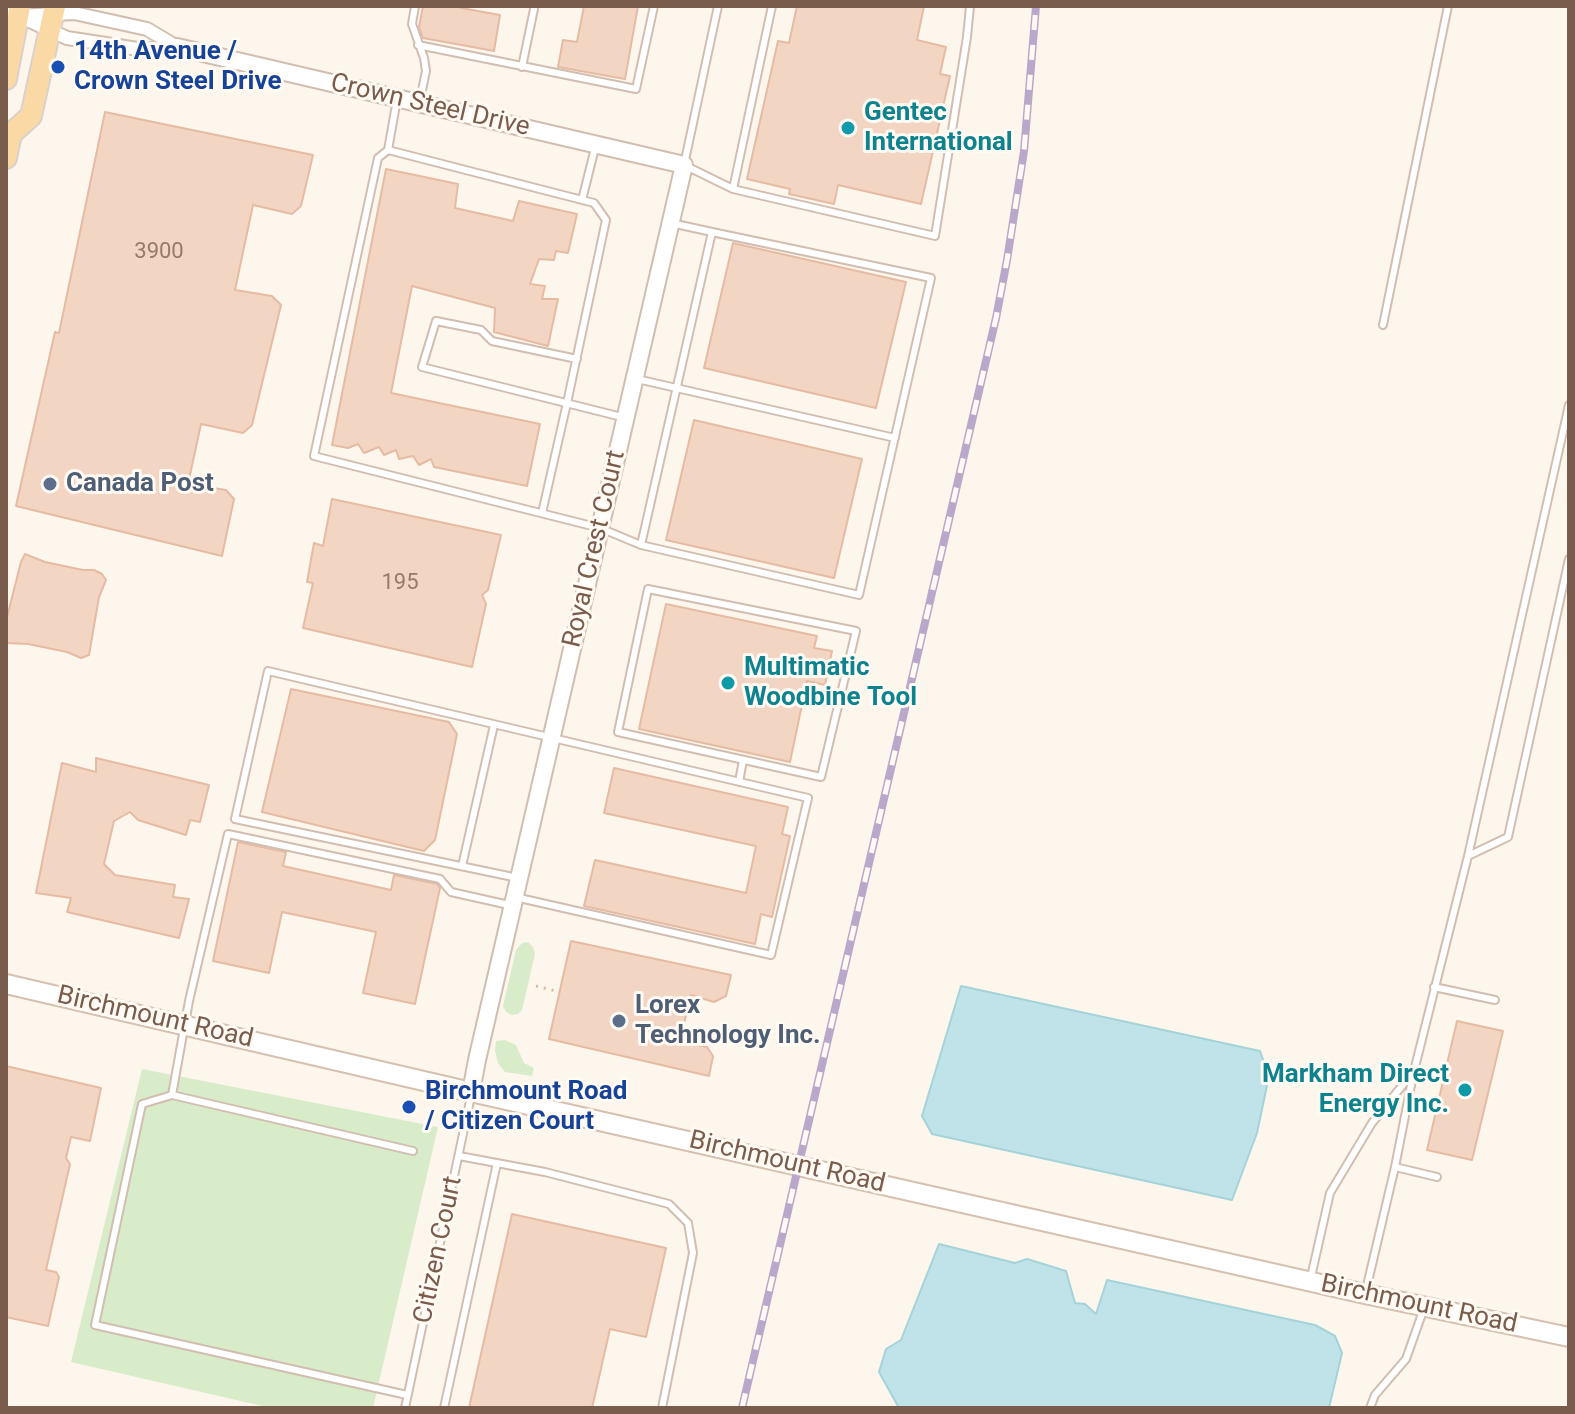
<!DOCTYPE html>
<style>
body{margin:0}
#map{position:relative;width:1575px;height:1414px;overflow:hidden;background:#fdf6ec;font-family:Roboto,sans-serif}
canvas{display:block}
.frame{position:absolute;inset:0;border:8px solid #7a5c4d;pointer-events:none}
</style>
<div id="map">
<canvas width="1575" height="1414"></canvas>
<div class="frame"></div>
</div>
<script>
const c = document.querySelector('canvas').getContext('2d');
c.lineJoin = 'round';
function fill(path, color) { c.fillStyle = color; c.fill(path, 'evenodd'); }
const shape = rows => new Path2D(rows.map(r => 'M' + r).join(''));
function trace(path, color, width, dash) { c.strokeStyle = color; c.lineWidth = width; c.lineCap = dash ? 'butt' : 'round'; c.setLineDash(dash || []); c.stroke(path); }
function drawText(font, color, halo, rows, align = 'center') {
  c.font = font + ' Roboto,sans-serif'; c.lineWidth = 6; c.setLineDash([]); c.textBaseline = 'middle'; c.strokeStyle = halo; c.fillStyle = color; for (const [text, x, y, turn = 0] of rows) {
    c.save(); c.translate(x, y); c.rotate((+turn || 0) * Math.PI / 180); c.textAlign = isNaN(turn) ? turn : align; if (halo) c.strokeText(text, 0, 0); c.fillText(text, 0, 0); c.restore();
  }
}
const green = shape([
 [528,942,533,947,535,954,522,1010,518,1014,512,1015,506,1012,503,1006,516,950,522,943],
 [505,1040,516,1045,524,1063,534,1068,532,1076,505,1072,498,1063,495,1051,496,1041],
 [142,1069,438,1127,373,1408,271,1408,71,1362]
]);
const water = shape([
 [961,986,1260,1051,1269,1076,1257,1133,1232,1200,932,1134,922,1116,961,986],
 [939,1244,1015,1263,1027,1259,1066,1271,1075,1303,1085,1304,1096,1314,1107,1280,1315,1325,1335,1336,1342,1353,1329,1408,899,1408,879,1372,886,1349,901,1340,939,1244]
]);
const building = shape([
 [423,6,462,6,461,8,500,15,494,51,423,38,419,27,423,6],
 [584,6,638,6,625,79,558,67,563,40,577,42,584,6],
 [797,6,924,6,917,40,946,47,940,74,950,76,921,204,838,185,834,204,789,194,790,189,747,179,778,41,789,43,797,6],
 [105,112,313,155,301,206,292,214,253,205,235,290,272,296,281,305,252,425,243,433,201,424,188,484,226,490,234,499,222,556,16,506,55,332,59,333,105,112],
 [386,169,458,184,455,208,513,221,519,201,577,214,568,253,556,251,554,260,539,259,530,284,545,286,542,299,558,299,548,346,494,332,495,308,412,286,391,393,540,424,527,486,434,467,431,459,419,465,413,456,399,459,396,450,384,455,379,447,364,453,358,444,348,448,332,445,386,169],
 [733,243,906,282,876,408,704,368,733,243],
 [694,420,862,459,834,578,666,540,694,420],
 [332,499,501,535,488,590,482,595,486,604,472,667,303,628,313,583,307,582,314,543,323,546,332,499],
 [25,554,45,562,83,570,94,570,102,574,106,580,99,597,89,655,81,658,67,652,28,644,6,643,6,621,21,562,25,554],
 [666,604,817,636,814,648,832,651,825,685,807,681,790,762,639,729,666,604],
 [291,689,449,722,457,734,435,840,424,851,262,812,291,689],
 [96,758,209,785,200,822,190,820,186,835,138,820,130,812,114,821,104,864,115,875,175,885,173,897,189,899,179,938,67,912,71,898,36,893,62,763,96,772,96,758],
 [614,768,788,807,782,834,790,836,772,917,761,914,755,944,584,906,595,860,746,893,756,846,604,813,614,768],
 [238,842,286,852,283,866,391,890,394,875,437,884,440,888,415,1004,363,993,376,932,282,912,269,973,213,961,238,842],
 [571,941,731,975,726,996,714,1002,691,995,680,1040,707,1047,713,1056,709,1076,549,1039,571,941],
 [1457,1021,1503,1031,1472,1160,1427,1150,1457,1021],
 [6,1066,101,1088,90,1141,71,1137,66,1158,70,1164,46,1270,56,1272,59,1277,48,1326,6,1317,6,1066],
 [512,1214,666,1248,646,1337,610,1329,592,1408,469,1408,512,1214]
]);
const path = shape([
 [536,986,560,992]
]);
const service = shape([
 [415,6,412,24,424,58,426,71,420,100],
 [718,6,684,165,733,189],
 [772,6,733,189,935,236,967,37,970,6],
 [418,45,636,89,654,6],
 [522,67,534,9],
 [397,99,388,150,594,203,606,220,567,403,542,513],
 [388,150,378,158,314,456,600,528,641,545],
 [582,200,595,148],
 [671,223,712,232,931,278,859,595,641,545,712,232],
 [1383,325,1448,6],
 [577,359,492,341,481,330,436,321,422,367,622,417],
 [637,379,895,438],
 [648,589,856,631,821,777,618,732,648,589],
 [739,782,743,760],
 [1468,856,1508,837,1569,559],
 [462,866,494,725],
 [515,897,771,955,808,798,268,671,235,819,518,878],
 [1434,987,1495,1000],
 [172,1095,142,1104,95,1325,407,1395],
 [413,1151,172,1095,189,1001,228,834,440,879,451,892,509,905],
 [459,1156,545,1172,669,1204,688,1223,693,1253,662,1408],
 [1395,1167,1437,1177],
 [1311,1277,1330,1193,1372,1123,1414,1071,1468,856,1569,405],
 [1366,1290,1395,1167,1413,1075],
 [405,1408,471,1096],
 [444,1408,497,1163],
 [1370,1408,1375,1395,1406,1359,1423,1311]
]);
const minor = shape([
 [6,12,18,16,74,13,147,29,177,47],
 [21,17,67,38,144,50,177,47]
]);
const tertiary = shape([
 [177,47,684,165,477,1060,471,1092]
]);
const secondary = shape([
 [6,984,471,1092,1365,1294,1569,1337]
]);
const primary = shape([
 [6,79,20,6],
 [6,158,11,134,31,116,55,6]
]);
const rail = shape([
 [742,1408,996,318,1007,260,1024,151,1036,6]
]);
const markers = [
 [58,67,8,"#1a4fb4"],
 [848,128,8,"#0f9aa8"],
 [50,484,8,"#5c6f8a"],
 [728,683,8,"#0f9aa8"],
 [619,1021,8,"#5c6f8a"],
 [1465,1090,8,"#0f9aa8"],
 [409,1107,8,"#1a4fb4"]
];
const numberNames = [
 ["3900",159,252],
 ["195",400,583]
];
const transitNames = [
 ["14th Avenue /",74,52],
 ["Crown Steel Drive",74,82],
 ["Birchmount Road",425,1092],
 ["/ Citizen Court",425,1122]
];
const streetNames = [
 ["Crown Steel Drive",430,106,13],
 ["Royal Crest Court",595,549,-77],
 ["Birchmount Road",155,1018,13],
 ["Birchmount Road",787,1163,13],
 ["Citizen Court",439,1250,-78],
 ["Birchmount Road",1419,1305,12]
];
const cultureNames = [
 ["Gentec",864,113],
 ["International",864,143],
 ["Multimatic",744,668],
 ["Woodbine Tool",744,698],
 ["Markham Direct",1449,1075,"right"],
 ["Energy Inc.",1449,1105,"right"]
];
const serviceNames = [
 ["Canada Post",66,484],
 ["Lorex",635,1006],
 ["Technology Inc.",635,1036]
];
fill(green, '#d8ecc9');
fill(water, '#bfe3e8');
trace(water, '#a5d3da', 2);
fill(building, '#f3d5c3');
trace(building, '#e6bba3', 2);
trace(service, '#d1beb0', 10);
trace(minor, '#d1beb0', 16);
trace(tertiary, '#d1beb0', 20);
trace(secondary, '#d6c0b0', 22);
trace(primary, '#dad1cd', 24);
trace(path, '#d9b8a5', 3, [2, 6]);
trace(service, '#fff', 6);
trace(minor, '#fff', 12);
trace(tertiary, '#fff', 16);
trace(secondary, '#fff', 18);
trace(primary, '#fbd9a5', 20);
trace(rail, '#b9a8c9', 8);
trace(rail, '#fffaf3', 5, [15]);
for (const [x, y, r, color] of markers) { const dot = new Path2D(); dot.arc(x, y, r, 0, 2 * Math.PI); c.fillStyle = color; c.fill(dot); trace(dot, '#fffaf3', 3); }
drawText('22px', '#987a6a', null, numberNames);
drawText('bold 26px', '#164399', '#fffaf3', transitNames, 'left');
drawText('26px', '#7a5c4d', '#fffaf3', streetNames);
drawText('bold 26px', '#0d838f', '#fffaf3', cultureNames, 'left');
drawText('bold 26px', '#4e5e75', '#fffaf3', serviceNames, 'left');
</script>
